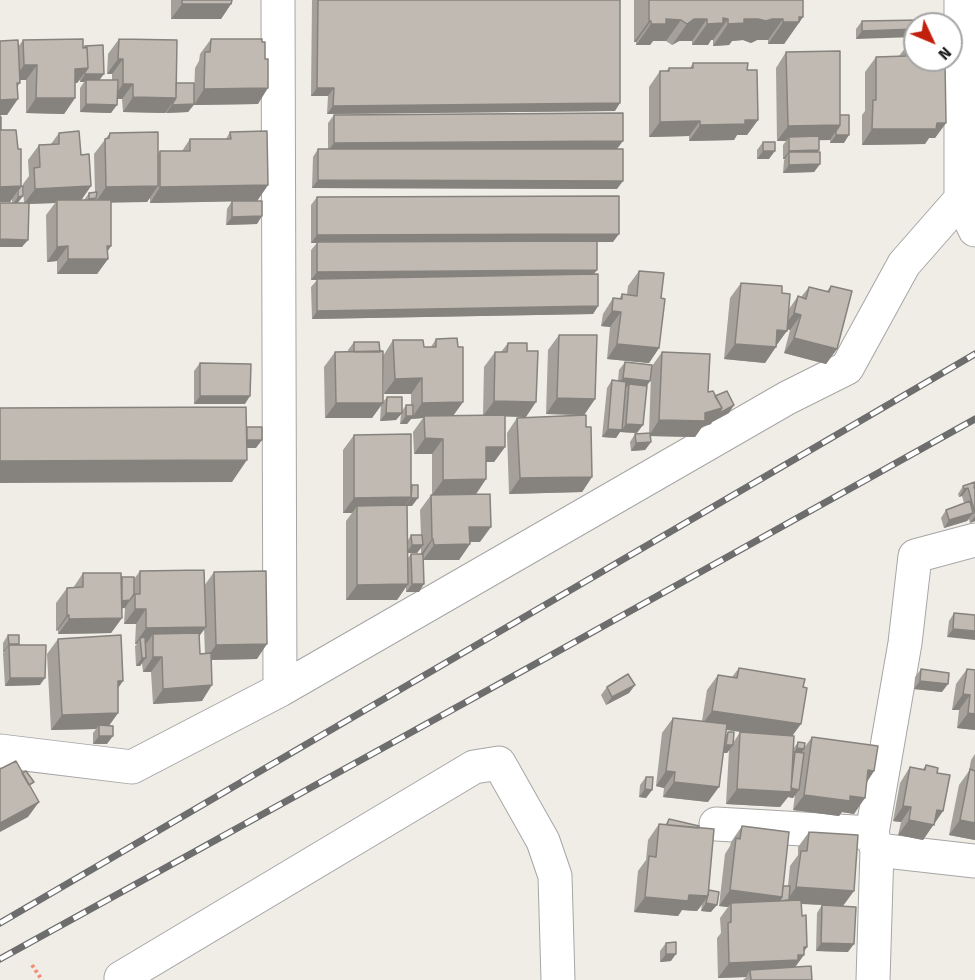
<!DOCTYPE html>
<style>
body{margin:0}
#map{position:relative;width:975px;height:980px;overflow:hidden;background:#efede6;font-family:"Fira Sans",sans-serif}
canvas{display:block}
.north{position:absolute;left:903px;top:12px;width:60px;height:60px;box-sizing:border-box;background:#fff;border:2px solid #a5a5a5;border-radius:50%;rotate:134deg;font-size:16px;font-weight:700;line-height:24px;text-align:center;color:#1f1f1f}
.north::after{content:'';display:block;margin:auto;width:21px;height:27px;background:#c21f0d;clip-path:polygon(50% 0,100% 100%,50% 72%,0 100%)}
</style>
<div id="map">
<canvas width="975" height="980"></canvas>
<div class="north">N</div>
</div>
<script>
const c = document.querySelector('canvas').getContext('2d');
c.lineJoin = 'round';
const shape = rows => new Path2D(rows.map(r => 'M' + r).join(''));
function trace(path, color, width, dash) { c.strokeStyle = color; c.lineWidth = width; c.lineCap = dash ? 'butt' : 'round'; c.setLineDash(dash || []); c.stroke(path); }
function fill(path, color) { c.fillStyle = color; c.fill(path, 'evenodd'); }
const path = shape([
 [32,965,42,980]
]);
const minor = shape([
 [278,0,280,690],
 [961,0,961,199,975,230],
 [0,751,132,767,280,690,787,398,847,368,904,264,961,199,975,200],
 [716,824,872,833],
 [877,850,975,861],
 [122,980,121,978,474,767,499,763,543,841,555,876,558,980],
 [873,980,877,850,872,833,905,643,915,556,975,540]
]);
const rail = shape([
 [0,923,975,354],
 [0,959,546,658,975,419]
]);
const wall = shape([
 [171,0,232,0,231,4,221,19,171,19],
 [312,0,620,0,615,111,327,114,328,96,311,96],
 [634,0,803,0,803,17,784,44,768,44,768,40,757,40,751,43,743,40,732,41,729,45,713,46,713,40,711,40,708,45,692,45,692,41,679,41,672,45,666,41,653,41,650,45,636,45,636,42,634,42],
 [924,16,939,24,915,24,856,39,856,29,862,21,921,20],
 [119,39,194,95,195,68,199,61,200,54,211,39,258,104,194,105,188,112,166,113,166,112,165,113,123,112,122,99,117,99,111,113,80,112,80,88,84,82,80,82,80,80,77,83,75,83,75,98,64,114,26,113,26,80,20,80,20,83,18,86,7,115,1,115,1,130,16,130,18,203,24,203,23,184,29,176,28,160,39,145,51,144,59,133,81,155,91,186,81,200,84,200,89,193,95,192,94,154,110,133,158,154,160,151,182,151,190,139,226,139,230,132,268,185,257,201,257,224,226,225,227,209,232,201,150,203,150,198,147,202,111,202,111,246,107,252,108,259,97,274,57,274,57,261,47,262,46,215,55,203,29,204,22,247,12,203,12,198,10,202,0,202,0,41,18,47,23,40,83,48,85,46,99,80,112,80,112,74,107,74,108,54],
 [906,47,946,123,935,138,929,138,925,144,862,145,862,115,865,111,865,72,876,57,899,56],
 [786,52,840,115,844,143,830,143,830,139,830,140,819,140,817,152,820,164,814,172,783,173,784,160,785,159,783,159,783,145,786,141,777,141,776,68],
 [693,63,747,70,758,120,747,135,737,135,734,140,689,141,689,136,649,137,649,87,660,71,666,71,669,68,690,68],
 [334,115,617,149,551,149,617,189,312,188,313,157,318,149,328,149,328,123],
 [763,142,769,159,757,159,757,150],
 [317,197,613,242,597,242,594,274,598,306,593,314,312,319,311,287,317,280,311,280,311,250,317,243,311,243,311,205],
 [639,271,661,298,659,348,649,363,607,359,610,327,601,326,603,314,613,298,619,299,622,294,627,294,628,286],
 [741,283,789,309,798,296,801,297,809,287,827,291,831,286,837,349,826,364,784,353,790,330,787,329,765,363,724,359,730,298],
 [559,335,595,399,584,415,546,414,548,350],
 [436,339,463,402,453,416,483,415,484,367,495,352,501,352,508,343,526,417,505,416,505,447,494,462,486,462,486,479,476,494,432,495,432,454,414,454,413,432,423,418,411,419,407,424,400,424,401,414,396,420,380,421,381,405,372,418,325,418,324,367,335,352,348,352,348,350,354,342,383,402,387,397,402,411,406,405,411,405,411,394,384,394,383,356,393,340,424,347,431,347],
 [662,352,708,392,715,396,729,413,712,422,711,424,702,427,695,437,650,436,651,442,645,450,631,451,630,442,635,434,649,433,651,375,647,386,637,433,620,432,616,438,602,437,607,388,612,380,618,381,619,370,625,362,652,366],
 [200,363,245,404,194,404,194,371],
 [517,418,586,427,592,477,582,492,509,494,507,433],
 [354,435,411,486,412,506,407,506,408,540,411,535,421,535,420,510,431,495,480,542,470,542,470,544,459,560,423,560,419,592,406,592,406,587,397,600,346,600,346,521,352,513,343,513,343,450],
 [421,548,421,554,411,554,408,558,408,553,417,553],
 [975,482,975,521,970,523,969,519,967,521,944,528,941,518,946,510,964,503,962,496,959,497,958,494,963,486],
 [140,571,204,586,214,572,257,659,211,660,202,701,153,704,151,672,143,672,142,663,140,666,136,666,135,646,137,644,135,644,136,624,124,624,125,608,122,608,122,618,111,633,58,634,58,630,56,631,56,603,67,588,73,588,83,573,134,579],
 [204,629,205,654,200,654,199,636],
 [954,613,975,615,947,637,949,621],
 [8,635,19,644,18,645,40,685,5,686,3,653,4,652,3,652,3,643],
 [58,639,118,689,118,713,109,726,107,744,93,744,93,733,96,729,51,730,47,654],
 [739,668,793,736,794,748,798,742,804,748,812,737,874,771,867,782,854,814,842,812,839,816,793,810,795,795,793,798,788,797,780,807,726,804,729,750,727,753,723,753,708,802,663,797,664,788,656,786,662,733,673,718,702,721,707,690,718,675,732,677],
 [726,730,748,733,740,732,733,743,728,732,725,736],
 [921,669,942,692,914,689,915,677],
 [967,669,975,670,975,730,957,728,959,710,952,710,956,684],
 [635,685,629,693,606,705,601,695,607,687],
 [975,754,975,840,949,835,959,785,969,771,971,760],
 [926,765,937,773,943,811,923,840,898,835,901,822,893,821,900,783,910,767,923,769],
 [646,777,652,790,646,798,639,797,640,785],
 [669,819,709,890,711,912,701,911,702,905,697,911,682,910,678,916,634,912,638,871,646,860,648,840,659,824,665,825],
 [742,826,783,886,788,886,790,866,798,855,798,847,809,832,843,906,848,952,816,951,817,913,822,905,801,904,804,953,795,967,812,980,743,980,746,977,718,978,717,938,721,933,720,918,728,907,719,906,725,854,730,846,731,842],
 [666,943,671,961,660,962,660,951]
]);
const shadedWall = shape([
 [182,4,231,4,221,19,171,19],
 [799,17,803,17,784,44,768,44,783,22],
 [723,18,728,19,713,40,711,40,708,45,692,45,707,24],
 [666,19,681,20,666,41,653,41,650,45,636,45,651,24],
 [694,19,707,19,692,41,679,41,672,45,687,24],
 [744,19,783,19,768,40,757,40,751,43,743,40,732,41,729,45,713,46,728,24],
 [649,21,651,21,636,42,634,42],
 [915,29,915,37,856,39,862,31],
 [118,59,123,59,112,74,107,74],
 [24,65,37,65,26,80,13,80],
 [88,68,77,83,64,84,75,69],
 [85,74,104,74,98,82,86,80,84,82,80,82],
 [123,84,133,84,122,99,112,99],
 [268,88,258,104,194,105,204,89],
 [317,88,334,88,328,96,311,96],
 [133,97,176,98,165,113,123,112],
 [36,98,75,98,64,114,26,113],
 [18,99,7,115,0,115,0,100],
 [620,103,615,111,327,114,333,106],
 [86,104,117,105,111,113,80,112],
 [194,104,188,112,166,113,172,105],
 [745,120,758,120,747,135,737,135,734,140,689,141,700,125],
 [700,121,689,136,649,137,660,122],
 [946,123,935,138,929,138,925,144,862,145,872,129],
 [840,125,830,140,789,141,789,137,786,141,777,141,788,126],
 [836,135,849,135,844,143,830,143],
 [623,141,617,149,328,151,334,143],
 [819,150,813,158,789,152,785,159,783,159,789,151],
 [763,151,775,151,769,159,757,159],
 [820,164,814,172,783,173,789,165],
 [318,180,623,181,617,189,312,188],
 [268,185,257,201,150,203,160,187],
 [21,186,10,202,0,202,0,187],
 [91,186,80,202,57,200,55,203,24,204,35,189],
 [158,186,147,202,95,203,106,187],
 [23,196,17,204,12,205,18,197],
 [262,216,257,224,226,225,232,217],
 [619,234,613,242,311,243,317,235],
 [0,239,28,240,22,247,0,247],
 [68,246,57,261,47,262,57,247],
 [107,246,111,246,102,259,108,259,97,274,57,274,68,259],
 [597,270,591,278,311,280,317,272],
 [598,306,593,314,312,319,317,311],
 [612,311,621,312,610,327,601,326],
 [794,313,801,315,790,330,783,328],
 [777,330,787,331,776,346],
 [794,338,837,349,826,364,784,353],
 [617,344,659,348,649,363,607,359],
 [735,344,776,347,765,363,724,359],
 [422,378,411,394,384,394,395,379],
 [623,378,650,381,645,389,629,384,627,387,617,386],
 [200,396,250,396,245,404,194,404],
 [557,398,595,399,584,415,546,414],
 [494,401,536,402,526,417,483,416],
 [463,402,452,417,424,416,423,418,411,419,407,424,400,424,406,416,413,416,422,403],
 [336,403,383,403,372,418,325,418],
 [734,405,729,413,712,422,711,424,702,427,695,437,649,436,659,420,705,413],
 [386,413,402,413,396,420,380,421],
 [626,424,643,425,637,433,620,432,616,438,602,437,608,429,622,430],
 [425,438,443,439,432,454,414,454],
 [241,440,262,440,256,448,235,448],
 [651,442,645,450,631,451,636,443],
 [486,447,505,447,494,462,475,462],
 [247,460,232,482,0,483,0,461],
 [592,477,582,492,509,494,520,478],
 [486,479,476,494,432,495,443,480],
 [968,488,962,496,959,497,964,489],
 [411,497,400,513,357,506,352,513,343,513,354,498],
 [411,498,418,498,412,506,405,506],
 [973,513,967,521,944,528,949,520],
 [975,516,975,521,970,523],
 [469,527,491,527,480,542,458,542],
 [432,539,433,539,423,555,421,554],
 [470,544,459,560,423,560,434,545],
 [412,545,423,545,417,553,406,553],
 [408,584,397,600,346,600,357,585],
 [412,584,424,584,419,592,406,592],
 [130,600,125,608,116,609,121,601],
 [135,609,146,609,136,624,124,624],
 [67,615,69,615,58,630,56,631],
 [122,618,111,633,58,634,69,619],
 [206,627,195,642,153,634,146,644,141,644,140,638,137,644,135,644,146,628],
 [953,629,975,631,975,640,947,637],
 [9,644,19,644,13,652,9,645,4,652,3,652],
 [267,644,257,659,205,660,216,645],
 [153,657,162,657,151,672,143,672],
 [142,658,146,658,140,666,136,666],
 [10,678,45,678,40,685,5,686],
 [118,681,123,681,112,697],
 [920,681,948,684,942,692,914,689],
 [212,685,202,701,153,704,163,689],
 [635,685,629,693,606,705,612,697],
 [963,694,970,695,959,710,952,710],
 [712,711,801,724,790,739,701,726],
 [118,713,107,728,99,725,96,729,51,730,62,715],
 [968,713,975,714,975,730,957,728],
 [99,736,113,736,107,744,93,744],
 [726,745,733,745,727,753,720,753],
 [797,748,804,749,799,757,795,752,791,756],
 [868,770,874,771,864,786],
 [666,771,675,772,664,788,656,786],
 [674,782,719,787,708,802,663,797],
 [791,788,799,790,793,798,788,797,780,807,726,804,737,789],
 [645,789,652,790,646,798,639,797],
 [804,795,850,796,865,798,854,814,842,812,839,816,793,810],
 [39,802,28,817,0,832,0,823],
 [903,806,911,807,901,822,893,821],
 [937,810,943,811,923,840,898,835,909,820],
 [960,820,975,823,975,840,949,835],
 [796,887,854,891,843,906,788,903,731,903,728,907,719,906,730,890,782,897,786,902],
 [689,895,708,896,697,911,682,910,678,916,634,912,645,897],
 [706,903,717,905,711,912,701,911],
 [821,943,854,944,848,952,816,951],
 [804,947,807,947,802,955,804,955,793,970,750,970,746,977,718,978,729,963],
 [666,954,676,954,671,961,660,962]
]);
const building = shape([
 [182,0,232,0,231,4,182,4,182,0],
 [318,0,620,0,620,103,333,106,334,88,317,88,318,0],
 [649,0,803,0,803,17,799,17,799,22,783,22,783,19,772,19,766,21,758,19,744,19,744,23,728,24,728,19,723,18,723,23,707,24,707,19,694,19,687,24,681,20,666,19,666,24,651,24,651,21,649,21,649,0],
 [939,15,939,24,924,24,924,16,939,15],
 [922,20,922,24,915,24,915,29,862,31,862,21,922,20],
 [83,39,83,48,87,47,88,68,75,69,75,98,36,98,37,65,24,65,23,40,83,39],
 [119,39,177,40,176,98,133,97,133,84,123,84,123,59,118,59,119,39],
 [211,39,262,39,262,42,265,42,265,59,268,59,268,88,204,89,205,52,210,52,211,39],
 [18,40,20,83,17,83,18,99,0,100,0,41,18,40],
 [103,45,104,74,85,74,85,72,88,68,87,47,85,48,85,46,103,45],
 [906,47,915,48,915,60,933,60,933,62,945,62,946,123,937,123,936,129,872,129,873,100,876,100,876,57,906,56,906,47],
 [840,51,840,125,788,126,786,52,840,51],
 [693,63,748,63,747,70,757,70,758,120,745,120,745,124,700,125,700,121,660,122,660,71,669,71,669,68,693,68,693,63],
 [86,80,118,80,117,105,86,104,86,80],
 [176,83,194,83,194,104,172,105,176,98,176,83],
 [623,113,623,141,334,143,334,115,623,113],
 [840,115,849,115,849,135,836,135,836,131,840,125,840,115],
 [0,117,1,117,1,130,16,130,18,149,21,149,21,186,0,187,0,117],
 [79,131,81,155,89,154,91,186,35,189,34,168,40,167,39,145,59,144,59,133,79,131],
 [267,131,268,185,160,187,160,151,190,151,190,139,231,139,230,132,267,131],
 [158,132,158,186,106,187,105,139,109,138,110,133,158,132],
 [819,136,819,150,789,151,789,137,819,136],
 [763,142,775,142,775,151,763,151,763,142],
 [318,149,623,149,623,181,318,180,318,149],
 [789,152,820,152,820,164,789,165,789,152],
 [21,186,23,186,23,196,18,197,18,190,21,186],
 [97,192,96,198,89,199,89,193,97,192],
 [619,196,619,234,317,235,317,197,619,196],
 [57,200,111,200,111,246,107,246,108,259,68,259,68,246,57,247,57,200],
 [232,201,262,201,262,216,232,217,232,201],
 [0,203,29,203,28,240,0,239,0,203],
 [597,241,597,270,317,272,317,242,597,241],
 [639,271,664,273,661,298,665,299,659,348,617,344,621,312,612,311,613,298,622,299,622,294,637,296,639,271],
 [598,274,598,306,317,311,317,279,598,274],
 [741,283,782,286,782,293,790,294,787,331,777,330,776,347,735,344,741,283],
 [831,286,852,291,837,349,794,338,801,315,794,313,798,296,806,299,809,287,829,292,831,286],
 [559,335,597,335,595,399,557,398,559,335],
 [457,338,458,347,463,347,463,402,422,403,422,378,395,379,393,340,423,340,424,347,436,347,436,339,457,338],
 [354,342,379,342,380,352,354,352,354,342],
 [508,343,527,343,527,351,538,351,536,402,494,401,495,352,507,352,508,343],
 [383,351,383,403,336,403,335,352,383,351],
 [662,352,710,354,708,392,713,391,722,408,705,413,705,421,659,420,662,352],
 [625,362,652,365,650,381,623,378,625,362],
 [200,363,251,364,250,396,200,396,200,363],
 [612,380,626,382,622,430,608,429,612,380],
 [629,384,647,386,643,425,626,424,629,384],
 [727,391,734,405,718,414,722,408,715,396,727,391],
 [387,397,402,397,402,413,386,413,387,397],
 [406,405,413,405,413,416,406,416,406,405],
 [246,407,247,460,0,461,0,408,246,407],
 [505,415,505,447,486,447,486,479,443,480,443,439,425,438,424,416,505,415],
 [586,415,586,427,591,427,592,477,520,478,517,418,586,415],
 [247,427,262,427,262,440,247,440,247,427],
 [650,433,651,442,636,443,635,434,650,433],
 [411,434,411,497,354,498,354,435,411,434],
 [975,482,974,488,975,488,975,513,968,488,964,489,963,486,975,482],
 [412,485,418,485,418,498,411,498,412,485],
 [490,494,491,527,469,527,470,544,434,545,433,539,432,539,431,495,490,494],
 [970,501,973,513,949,520,946,510,970,501],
 [407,505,408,584,357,585,357,506,407,505],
 [411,535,422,535,423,545,412,545,411,535],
 [411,554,423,554,424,584,412,584,411,554],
 [204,570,206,627,146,628,146,609,135,609,135,594,140,594,140,571,204,570],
 [266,571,267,644,216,645,214,572,266,571],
 [83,573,121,573,122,618,69,619,69,615,67,615,67,588,83,587,83,573],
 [122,577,134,577,134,594,130,600,122,601,122,577],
 [954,613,975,615,975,631,953,629,954,613],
 [199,633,200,654,211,653,212,685,163,689,162,657,153,657,153,634,199,633],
 [8,635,19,635,19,644,9,644,8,635],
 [121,635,123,681,118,681,118,713,62,715,58,639,121,635],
 [145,637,146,658,142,658,140,638,145,637],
 [9,645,46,645,45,678,10,678,9,645],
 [739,668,805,679,803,687,807,688,801,724,712,711,718,675,737,678,739,668],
 [921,669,949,673,948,684,920,681,921,669],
 [967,669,975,670,975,714,968,713,970,695,963,694,967,669],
 [628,674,635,685,612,697,607,687,628,674],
 [673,718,727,724,719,787,674,782,675,772,666,771,673,718],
 [99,725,113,726,113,736,99,736,99,725],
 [728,732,734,732,733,745,726,745,728,732],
 [740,732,794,736,791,792,737,789,740,732],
 [812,737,878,746,874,771,868,770,865,798,850,796,850,801,804,795,812,737],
 [798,742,805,743,804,749,797,748,798,742],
 [795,752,804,753,799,790,791,788,795,752],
 [16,761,39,802,0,823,0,769,16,761],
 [926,765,938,768,937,773,950,775,943,811,937,810,934,825,909,820,911,807,903,806,910,767,925,770,926,765],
 [970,769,975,771,975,823,960,820,970,769],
 [26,771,34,782,29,785,22,773,26,771],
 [646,777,653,777,652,790,645,789,646,777],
 [669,819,699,826,698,828,667,825,669,819],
 [659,824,714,829,708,896,689,895,688,901,645,897,649,856,656,857,659,824],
 [742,826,789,832,782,897,730,890,736,838,740,839,742,826],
 [809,832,858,835,854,891,796,887,801,851,807,851,809,832],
 [783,886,790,886,789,900,779,901,782,897,783,886],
 [709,890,719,892,717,905,706,903,709,890],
 [801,900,802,916,806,915,807,947,804,947,804,955,798,955,798,960,729,963,728,923,731,922,731,903,801,900],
 [822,905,856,907,854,944,821,943,822,905],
 [676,942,676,954,666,954,666,943,676,942],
 [811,966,812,980,751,980,750,970,811,966]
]);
trace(minor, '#a6a6a6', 35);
trace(path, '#f18f76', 4, [3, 3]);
trace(minor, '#fff', 33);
trace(rail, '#6d6d6d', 7);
trace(rail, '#fff', 4.5, [14]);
fill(wall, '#a5a09a');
fill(shadedWall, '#86827d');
fill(building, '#c0bab3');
trace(building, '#86827d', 1.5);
</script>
